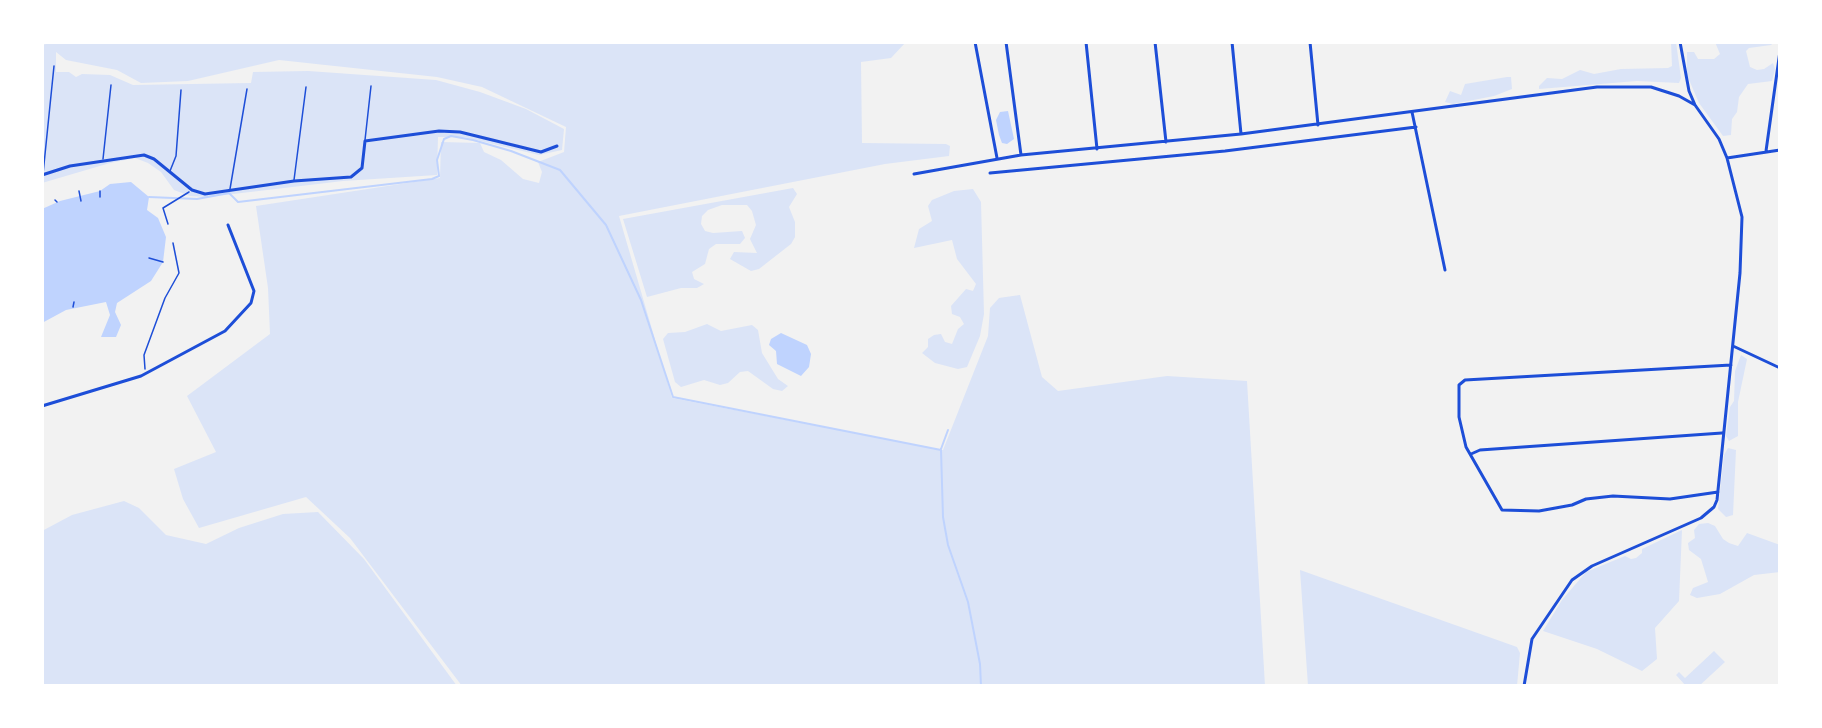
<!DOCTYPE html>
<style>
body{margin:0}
#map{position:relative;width:1822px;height:728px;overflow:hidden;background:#f2f2f2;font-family:"Playfair Display",serif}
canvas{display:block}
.frame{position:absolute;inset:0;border:44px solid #fff;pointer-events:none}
</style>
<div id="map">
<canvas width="1822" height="728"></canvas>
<div class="frame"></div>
</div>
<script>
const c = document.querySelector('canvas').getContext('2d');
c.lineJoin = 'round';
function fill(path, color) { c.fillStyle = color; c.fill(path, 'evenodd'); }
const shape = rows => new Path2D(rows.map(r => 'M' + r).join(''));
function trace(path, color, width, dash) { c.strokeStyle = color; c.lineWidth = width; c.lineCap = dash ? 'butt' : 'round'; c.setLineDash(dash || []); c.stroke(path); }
const green = shape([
 [45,42,906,42,891,58,861,62,862,143,946,144,950,146,949,156,885,164,619,216,672,398,943,450,988,336,990,308,999,298,1020,295,1042,377,1058,391,1167,376,1247,381,1265,686,462,686,350,538,306,497,199,528,183,499,174,469,216,452,187,396,270,334,268,288,256,206,440,178,441,142,480,143,484,152,501,160,523,179,539,183,542,172,538,162,564,152,566,127,482,87,437,77,279,60,188,81,141,83,117,70,66,60,56,52,56,72,69,72,76,77,82,74,110,75,133,85,251,83,253,72,308,71,436,80,480,92,526,109,564,129,562,150,539,155,464,137,438,137,437,175,343,181,208,197,190,196,174,190,161,172,148,163,135,158,110,163,42,183,42,45,46,44],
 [1671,42,1676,42,1681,78,1679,83,1637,81,1539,89,1539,86,1547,78,1562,79,1580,70,1594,74,1621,69,1668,68,1672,66],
 [1715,42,1774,42,1771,45,1749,48,1746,51,1750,67,1757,70,1764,69,1773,63,1775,69,1772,81,1748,84,1739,97,1737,112,1732,119,1731,135,1723,136,1699,103,1687,75,1687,52,1694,52,1698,59,1714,59,1720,54],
 [1507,77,1511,77,1512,89,1494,96,1453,104,1445,102,1450,91,1461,95,1465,84],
 [793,188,797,194,789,207,795,222,795,237,791,244,759,269,751,271,730,259,734,252,757,253,750,239,756,225,752,211,747,205,722,205,708,210,702,216,701,224,705,231,713,233,742,231,745,238,740,244,716,244,709,249,705,264,692,272,694,279,704,284,697,288,681,288,647,297,623,219],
 [973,189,981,202,984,314,980,336,967,367,958,369,935,363,922,353,928,347,928,339,934,335,941,334,945,342,952,344,958,329,964,324,960,317,952,314,951,306,966,289,973,291,976,284,957,259,952,240,914,248,919,229,932,221,928,206,932,200,954,191],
 [707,324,721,331,752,325,758,330,762,353,778,379,788,386,782,391,773,389,748,371,740,372,728,383,720,385,704,380,681,387,675,382,663,339,668,333,685,332],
 [1741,355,1747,359,1738,402,1738,436,1729,441,1726,436,1730,407,1734,401,1735,371],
 [1728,448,1736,450,1733,515,1726,517,1718,509,1724,455],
 [124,501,139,508,166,535,206,544,239,528,283,514,318,512,364,559,457,686,42,686,42,531,72,515],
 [1708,523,1715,526,1723,539,1729,543,1738,546,1747,533,1780,545,1780,572,1754,575,1720,594,1697,598,1690,595,1693,588,1708,582,1701,559,1689,550,1688,543,1695,538,1694,530,1699,524],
 [1682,530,1679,601,1655,628,1657,659,1642,671,1597,649,1543,631,1562,600,1586,572,1625,556,1631,559,1636,558,1642,553,1642,549],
 [1300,570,1517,647,1520,653,1517,686,1308,686],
 [1714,651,1725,662,1699,686,1686,686,1676,675,1679,672,1685,678]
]);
const water = shape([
 [1008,111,1014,139,1007,144,1002,143,999,135,996,120,1000,112],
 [131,182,149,197,147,210,158,218,166,237,163,262,151,281,117,303,115,312,121,325,116,337,101,337,110,315,106,302,66,310,42,323,42,209,60,201,100,191,110,184],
 [781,333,807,345,811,354,809,367,801,376,777,364,776,351,769,345,771,339]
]);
const stream = shape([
 [149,197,197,199,229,193,238,202,432,179,439,176,437,160,444,139,451,136,473,140,511,151,560,170,606,225,641,300,673,397,941,450,943,517,948,545,968,602,980,664,981,686],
 [941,449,948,430]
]);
const path = shape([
 [79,191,81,201],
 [100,191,100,197],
 [55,200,57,202],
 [168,224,163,208,189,192],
 [149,258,163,262],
 [73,307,74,302],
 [145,369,144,355,165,298,179,273,173,243]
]);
const service = shape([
 [365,140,371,86],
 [103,159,111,85],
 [170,171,176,156,181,90],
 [43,174,54,66],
 [294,180,306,87],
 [230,189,247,89]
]);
const minor = shape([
 [975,42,997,158],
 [1006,42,1021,155],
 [1086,42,1097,149],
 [1155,42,1166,142],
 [1232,42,1241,134],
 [1310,42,1318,125],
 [1412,112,1445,270],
 [1766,151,1780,51],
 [1727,158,1780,150],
 [990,173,1225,151,1416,127],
 [914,174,1021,155,1241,134,1597,87,1651,87,1679,96,1695,105],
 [42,175,70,166,144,155,154,159,192,190,205,194,294,181,351,177,362,168,365,141,439,131,460,132,541,152,557,146],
 [1733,346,1780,368],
 [42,406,141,376,225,331,251,303,254,291,228,225],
 [1471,454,1480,450,1722,433],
 [1718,492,1670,499,1613,496,1586,499,1572,505,1539,511,1502,510,1466,447,1459,417,1459,385,1465,380,1731,365],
 [1524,686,1532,639,1572,580,1592,566,1701,518,1714,507,1717,500,1740,273,1742,217,1727,158,1719,139,1695,105,1689,91,1680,42]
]);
fill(green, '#dbe4f7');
fill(water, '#bfd3fe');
trace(stream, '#bfd3fe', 2);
trace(path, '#1d4ed8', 1.5);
trace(service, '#1d4ed8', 1.5);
trace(minor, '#1d4ed8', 3);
</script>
